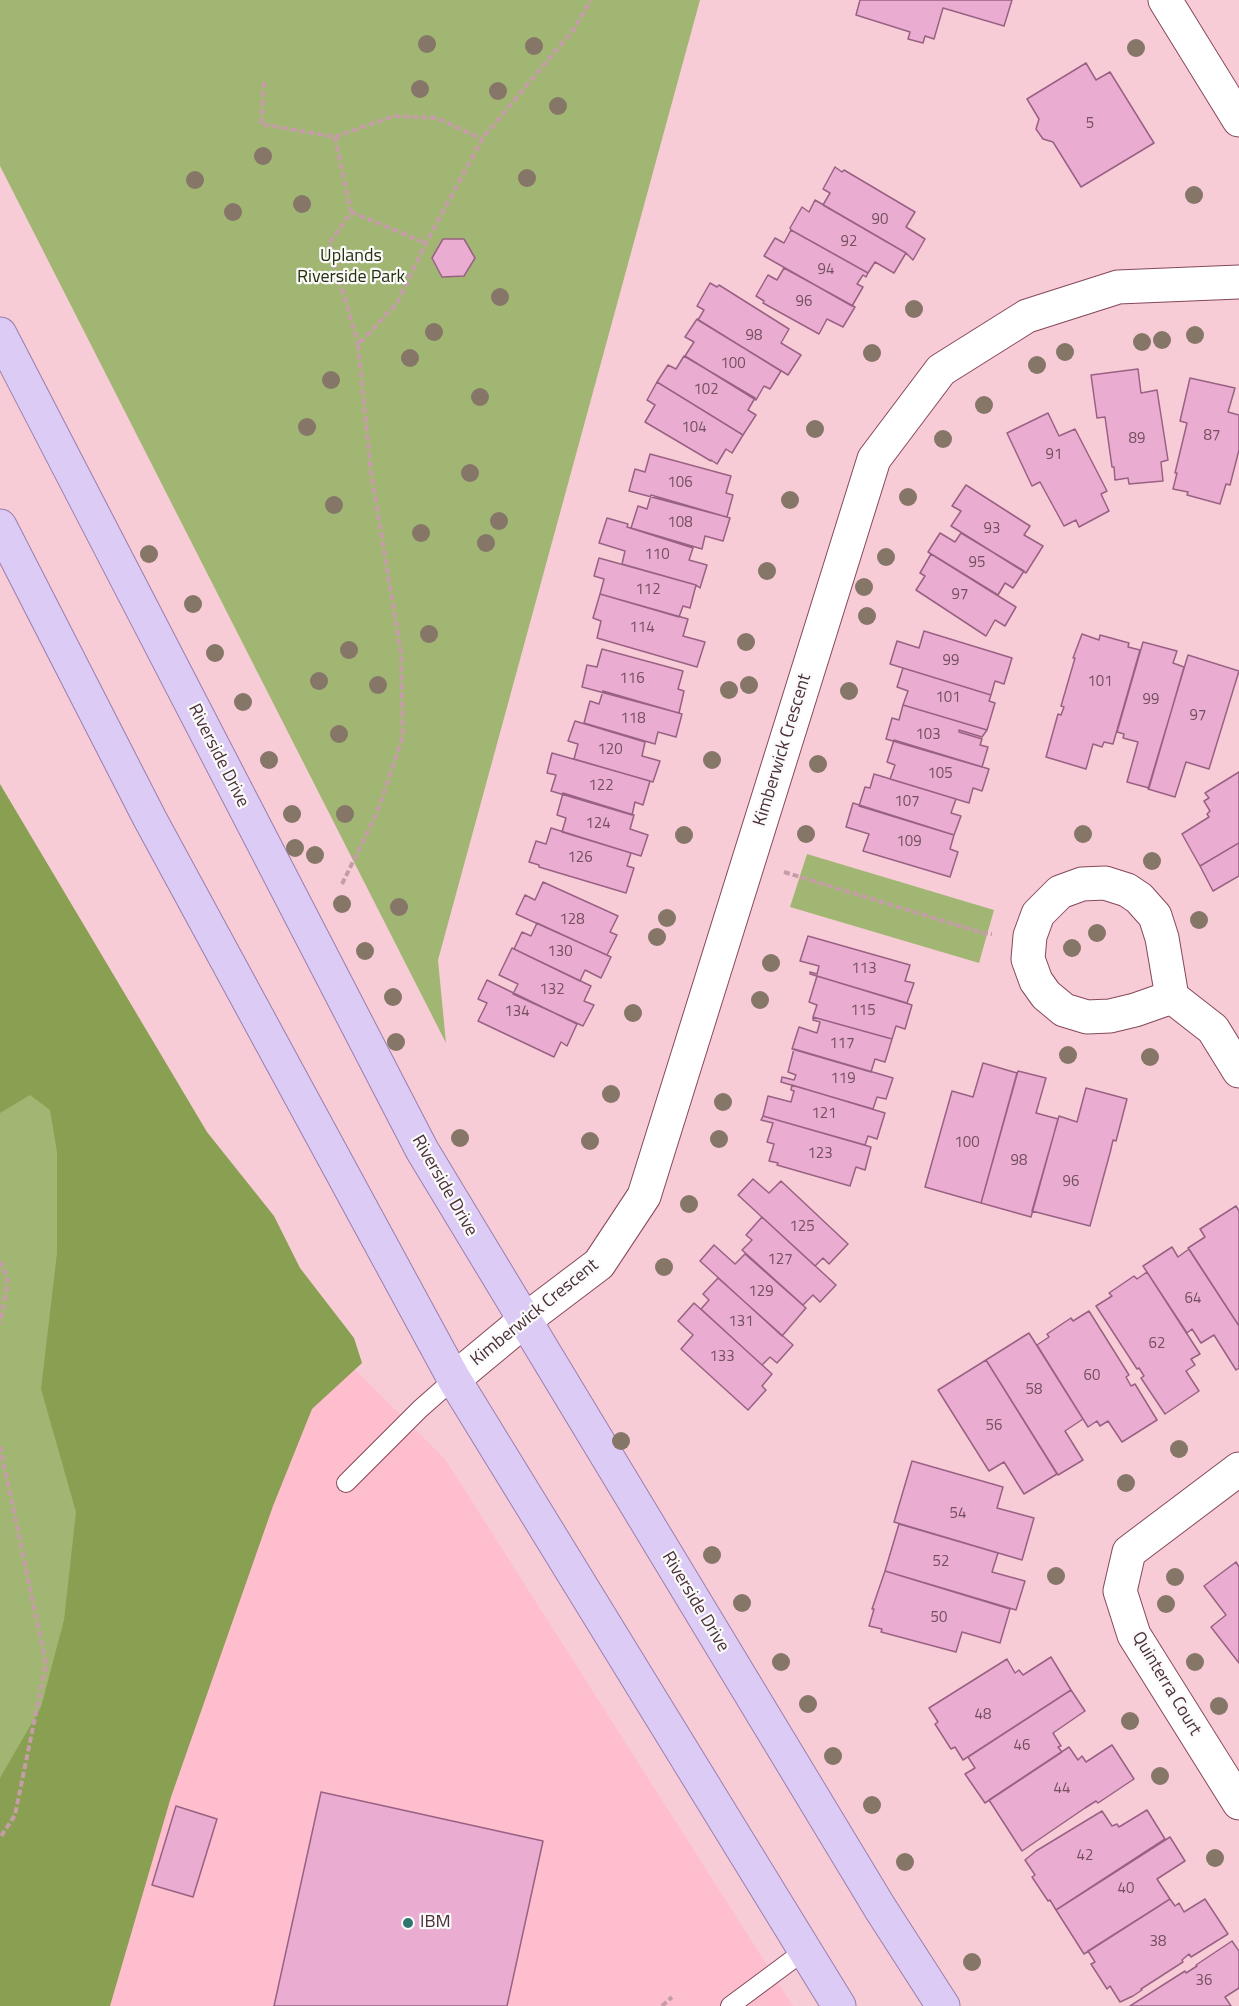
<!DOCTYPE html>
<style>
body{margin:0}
canvas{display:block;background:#f8ccd6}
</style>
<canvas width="1239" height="2006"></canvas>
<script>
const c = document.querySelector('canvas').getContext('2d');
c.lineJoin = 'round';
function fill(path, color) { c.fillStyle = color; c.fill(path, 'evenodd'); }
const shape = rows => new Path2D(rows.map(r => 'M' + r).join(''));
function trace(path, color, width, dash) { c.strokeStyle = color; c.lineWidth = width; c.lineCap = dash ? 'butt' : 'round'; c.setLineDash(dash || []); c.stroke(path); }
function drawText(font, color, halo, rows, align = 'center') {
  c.font = font + ' "Titillium Web",sans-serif'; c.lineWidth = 4.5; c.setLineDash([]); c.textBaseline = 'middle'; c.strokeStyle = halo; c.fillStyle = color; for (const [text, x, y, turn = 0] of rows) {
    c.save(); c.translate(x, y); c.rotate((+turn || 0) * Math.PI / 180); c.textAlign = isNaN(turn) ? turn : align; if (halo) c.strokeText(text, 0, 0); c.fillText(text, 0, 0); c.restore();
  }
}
const built = shape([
 [272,1287,445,1459,793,2006,76,2006]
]);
const green = shape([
 [0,0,700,0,438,960,446,1043,0,166],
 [0,820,270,1285,0,2006],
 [807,854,994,910,979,963,790,907]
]);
const forest = shape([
 [0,784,207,1132,274,1216,300,1268,354,1338,362,1363,312,1409,273,1506,171,1797,110,2006,0,2006,0,1778,41,1707,64,1620,76,1512,41,1389,57,1253,57,1152,50,1110,30,1095,0,1113]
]);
const building = shape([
 [860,0,1012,0,1004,26,943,8,934,39,925,36,923,43,908,39,910,32,856,15,860,0],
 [1086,63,1096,80,1110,72,1154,143,1081,187,1053,142,1043,139,1036,129,1039,119,1027,99,1086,63],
 [835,167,842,172,844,170,915,212,906,227,925,239,913,260,906,253,823,205,830,193,823,189,835,167],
 [815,200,906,253,894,273,875,262,868,273,791,230,790,228,802,207,809,212,815,200],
 [791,230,868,273,866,277,863,275,857,284,863,287,852,306,764,256,775,238,784,243,791,230],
 [443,239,464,239,475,258,464,276,442,277,432,258,443,239],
 [784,268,855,307,843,327,827,319,819,334,763,303,764,301,756,296,768,275,777,280,784,268],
 [710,283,717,287,719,285,789,329,781,343,801,355,788,375,698,320,704,310,697,306,710,283],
 [697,319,781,371,770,389,764,386,756,400,685,356,694,342,685,337,697,319],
 [684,356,755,398,748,410,756,415,743,435,657,382,668,365,676,369,684,356],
 [1138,369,1141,393,1157,390,1168,460,1161,462,1163,481,1129,484,1128,478,1115,480,1114,467,1112,467,1105,417,1097,418,1091,375,1138,369],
 [1190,378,1235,388,1228,412,1239,415,1239,450,1230,485,1226,484,1220,504,1187,495,1188,492,1173,489,1177,473,1175,473,1187,423,1180,421,1190,378],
 [657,382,743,435,732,453,726,449,717,464,711,460,711,461,645,422,655,405,647,400,657,382],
 [1048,413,1059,436,1075,429,1107,491,1101,494,1109,511,1079,527,1076,520,1064,526,1040,482,1032,486,1007,433,1048,413],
 [650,454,731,476,726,493,733,495,727,517,629,491,635,469,645,472,650,454],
 [966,485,1030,526,1024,535,1043,546,1026,573,951,526,961,511,952,506,966,485],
 [651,495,730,518,723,541,705,536,702,549,631,528,638,506,647,509,651,495],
 [607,518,628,524,627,527,693,548,689,560,707,565,700,588,696,585,622,564,625,551,599,543,607,518],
 [940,533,955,542,961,533,1024,571,1013,588,1005,583,998,595,928,552,940,533],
 [931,554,1016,607,1005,626,995,620,986,636,916,590,925,576,920,573,931,554],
 [599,558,696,585,690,608,683,606,679,617,600,594,604,579,594,576,599,558],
 [600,594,688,619,683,636,705,642,697,667,597,638,601,621,593,618,600,594],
 [924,631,1012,658,1004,684,995,681,991,695,890,664,897,641,919,648,924,631],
 [1082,634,1099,640,1100,635,1129,643,1128,647,1140,650,1113,744,1104,742,1102,747,1093,744,1086,769,1046,757,1058,714,1061,715,1064,707,1061,706,1075,658,1073,658,1082,634],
 [1143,642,1177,651,1173,663,1184,667,1149,788,1127,782,1138,742,1123,738,1124,734,1117,732,1143,642],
 [602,649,683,671,678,689,684,691,679,713,582,687,587,665,597,667,602,649],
 [1188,655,1239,671,1209,769,1186,762,1175,797,1148,789,1188,655],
 [903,668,991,695,989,701,995,703,987,730,903,705,908,691,897,687,903,668],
 [603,691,682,714,676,737,658,732,655,744,584,723,590,701,599,704,603,691],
 [903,705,987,730,982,737,959,730,959,732,982,739,980,745,988,747,982,767,886,739,892,718,899,720,903,705],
 [575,721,645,742,642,756,660,761,653,782,574,759,578,744,568,741,575,721],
 [894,740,989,769,982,791,973,788,969,803,890,779,895,765,887,762,894,740],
 [552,753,650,781,643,805,635,802,632,815,551,791,556,775,547,773,552,753],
 [1239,772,1239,843,1200,866,1182,834,1209,817,1207,814,1210,811,1204,801,1209,798,1205,793,1239,772],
 [874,774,956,799,951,813,961,816,954,835,859,806,865,787,870,788,874,774],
 [563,793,634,815,630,829,648,835,641,856,562,832,566,818,557,815,563,793],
 [853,803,954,835,950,849,958,852,950,877,863,851,869,834,846,827,853,803],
 [551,828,631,853,627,866,634,868,626,893,539,867,539,865,529,862,536,841,546,844,551,828],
 [1239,843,1239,876,1213,891,1200,866,1239,843],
 [543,882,618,916,610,932,617,935,607,955,516,914,525,895,535,900,543,882],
 [537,923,611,957,601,978,585,970,580,981,514,949,522,932,531,936,537,923],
 [808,936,910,965,905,981,914,983,907,1003,810,974,810,972,817,974,819,966,800,961,808,936],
 [512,948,591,986,584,1001,594,1005,583,1026,513,994,518,984,499,975,512,948],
 [817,976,912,1005,905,1029,896,1026,892,1039,813,1017,817,1005,809,1002,817,976],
 [487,980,577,1024,567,1046,561,1042,554,1057,478,1021,487,1003,478,999,487,980],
 [813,1017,892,1039,885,1062,875,1059,871,1072,792,1049,799,1027,817,1033,820,1022,813,1020,813,1017],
 [794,1049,893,1078,886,1099,877,1097,873,1109,781,1082,782,1077,794,1080,796,1075,788,1072,794,1049],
 [983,1063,1017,1073,981,1203,925,1187,952,1091,973,1097,983,1063],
 [1018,1071,1046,1078,1036,1113,1058,1119,1031,1217,981,1203,1018,1071],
 [792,1085,885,1113,877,1139,868,1136,865,1145,763,1116,768,1096,791,1102,794,1091,791,1090,792,1085],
 [1086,1088,1127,1099,1116,1141,1113,1140,1110,1153,1090,1226,1032,1211,1059,1116,1077,1122,1086,1088],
 [763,1116,871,1147,865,1170,856,1167,850,1186,777,1165,778,1163,769,1161,774,1144,767,1142,773,1123,761,1120,763,1116],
 [753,1179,769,1193,781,1181,848,1244,829,1264,823,1258,815,1266,738,1195,753,1179],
 [1236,1206,1239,1211,1239,1326,1188,1248,1205,1237,1200,1229,1236,1206],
 [762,1217,836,1285,820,1302,813,1295,803,1305,742,1250,752,1240,746,1235,762,1217],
 [714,1245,735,1264,745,1254,806,1308,782,1336,700,1261,714,1245],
 [1172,1247,1178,1257,1189,1249,1239,1326,1239,1368,1236,1370,1214,1335,1201,1343,1192,1329,1187,1333,1143,1266,1172,1247],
 [1147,1272,1200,1354,1191,1359,1195,1365,1186,1371,1199,1391,1165,1414,1141,1378,1144,1376,1139,1368,1137,1369,1096,1306,1112,1296,1109,1293,1134,1276,1137,1279,1147,1272],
 [718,1278,793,1345,777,1363,770,1357,762,1365,701,1309,709,1300,703,1294,718,1278],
 [694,1303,772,1374,762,1386,766,1390,748,1410,681,1349,693,1335,678,1321,694,1303],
 [1089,1311,1129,1375,1126,1377,1131,1386,1135,1384,1157,1420,1122,1442,1108,1421,1100,1426,1097,1421,1088,1427,1037,1345,1049,1337,1047,1334,1071,1318,1073,1321,1089,1311],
 [1029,1333,1083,1419,1065,1431,1083,1460,1058,1475,986,1360,1029,1333],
 [986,1360,1057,1474,1024,1494,1004,1462,989,1471,938,1390,986,1360],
 [912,1461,1003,1487,997,1508,1034,1518,1022,1560,894,1522,912,1461],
 [899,1524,998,1553,992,1572,1025,1581,1016,1610,885,1571,899,1524],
 [1236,1562,1239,1567,1239,1663,1211,1627,1226,1615,1204,1586,1236,1562],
 [885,1571,1010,1609,1000,1643,962,1632,956,1652,881,1632,882,1629,869,1626,874,1609,872,1609,885,1571],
 [1051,1657,1071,1690,963,1760,955,1747,951,1749,935,1724,938,1722,929,1708,1007,1659,1015,1673,1019,1670,1023,1675,1051,1657],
 [1071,1690,1085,1711,1053,1733,1061,1746,1058,1747,1062,1752,985,1803,965,1774,975,1768,968,1757,1071,1690],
 [1112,1745,1134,1779,1098,1803,1096,1801,1085,1808,1022,1851,989,1800,1069,1747,1078,1760,1082,1756,1086,1762,1112,1745],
 [321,1792,543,1841,507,2006,274,2006,321,1792],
 [176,1806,217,1819,193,1897,152,1885,176,1806],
 [1147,1810,1165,1839,1056,1910,1050,1900,1048,1901,1032,1877,1035,1875,1025,1860,1036,1851,1102,1811,1112,1826,1117,1824,1119,1827,1147,1810],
 [1170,1837,1185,1861,1157,1879,1170,1899,1084,1954,1056,1910,1170,1837],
 [1170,1899,1175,1906,1179,1903,1184,1912,1205,1899,1228,1934,1191,1957,1189,1954,1182,1960,1183,1962,1141,1989,1142,1990,1133,1996,1120,2002,1110,1986,1107,1989,1091,1964,1095,1962,1088,1951,1170,1899],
 [1232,1941,1239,1951,1239,1988,1225,1997,1231,2006,1130,2006,1185,1971,1186,1973,1197,1966,1196,1965,1232,1941]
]);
const path = shape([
 [264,82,261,124,335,137,351,212,329,244,358,344],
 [335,137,394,116,437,118,482,139],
 [351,212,426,243],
 [784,872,983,933,992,934],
 [342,884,377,813,403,736,401,653,371,472,358,345,397,303,426,243,482,139,574,29,591,0],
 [0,1261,8,1280,0,1324],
 [0,1446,46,1664,15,1815,0,1838],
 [662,2006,672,1997]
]);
const service = shape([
 [346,1483,420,1409,454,1379],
 [730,2006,804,1951]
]);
const minor = shape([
 [1165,0,1239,120],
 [1172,997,1135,1010,1110,1016,1087,1017,1064,1010,1046,995,1036,981,1028,959,1030,936,1038,914,1060,892,1082,884,1105,883,1127,890,1139,898,1155,916,1162,938,1172,997,1213,1029,1239,1071],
 [454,1379,525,1320,599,1264,644,1196,874,459,941,370,1027,316,1118,287,1239,282],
 [1239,1469,1129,1552,1120,1591,1134,1635,1239,1803]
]);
const primary = shape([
 [0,334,422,1150,880,1908,943,2006],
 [0,526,150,819,454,1379,839,2006]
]);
const trees = [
 [427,44],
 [534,46],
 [1136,48],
 [420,89],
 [498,91],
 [558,106],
 [263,156],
 [527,178],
 [195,180],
 [1194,195],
 [302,204],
 [233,212],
 [500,297],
 [914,309],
 [434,332],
 [1195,335],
 [1162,340],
 [1142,342],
 [1065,352],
 [872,353],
 [410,358],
 [1037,365],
 [331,380],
 [480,397],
 [984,405],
 [307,427],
 [815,429],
 [943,439],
 [470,473],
 [908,497],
 [790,500],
 [334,505],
 [499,521],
 [421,533],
 [486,543],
 [149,554],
 [886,557],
 [767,571],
 [864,587],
 [193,604],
 [867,616],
 [429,634],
 [746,642],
 [349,650],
 [215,653],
 [319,681],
 [378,685],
 [749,685],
 [729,690],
 [849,691],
 [243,702],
 [339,734],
 [269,760],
 [712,760],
 [818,764],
 [292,814],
 [345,814],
 [806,834],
 [1083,834],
 [684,835],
 [295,848],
 [315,855],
 [1152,861],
 [342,904],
 [399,907],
 [667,918],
 [1199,920],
 [1097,933],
 [657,937],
 [1072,948],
 [365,951],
 [771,963],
 [393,997],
 [760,1000],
 [633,1013],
 [396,1042],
 [1068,1055],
 [1150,1057],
 [611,1094],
 [723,1102],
 [460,1138],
 [719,1139],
 [590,1141],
 [689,1204],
 [664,1267],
 [621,1441],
 [1179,1449],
 [1126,1483],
 [712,1555],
 [1056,1576],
 [1175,1577],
 [742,1603],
 [1166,1604],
 [781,1662],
 [1195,1662],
 [808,1704],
 [1219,1706],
 [1130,1721],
 [833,1756],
 [1160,1776],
 [872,1805],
 [1215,1858],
 [905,1862],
 [972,1962]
];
const markers = [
 [408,1923,6,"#30766c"]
];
const numberNames = [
 ["5",1090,124],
 ["90",880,220],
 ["92",849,242],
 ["94",826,270],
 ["96",804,302],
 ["98",754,336],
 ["100",733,364],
 ["102",706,390],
 ["104",694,428],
 ["87",1212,436],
 ["89",1137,439],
 ["91",1054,455],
 ["106",680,483],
 ["108",680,523],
 ["93",992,529],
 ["110",657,555],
 ["95",977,563],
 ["112",648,590],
 ["97",960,595],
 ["114",642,628],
 ["99",951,661],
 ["116",632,679],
 ["101",1100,682],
 ["101",948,698],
 ["99",1151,700],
 ["97",1198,716],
 ["118",633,719],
 ["103",928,735],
 ["120",610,750],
 ["105",940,774],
 ["122",601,786],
 ["107",907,802],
 ["124",598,824],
 ["109",909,842],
 ["126",580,858],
 ["128",572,920],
 ["130",560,952],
 ["113",864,969],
 ["132",552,990],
 ["115",863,1011],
 ["134",517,1012],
 ["117",842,1044],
 ["119",843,1079],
 ["121",824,1114],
 ["100",967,1143],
 ["123",820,1154],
 ["98",1019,1161],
 ["96",1071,1182],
 ["125",802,1227],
 ["127",780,1260],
 ["129",761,1292],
 ["64",1193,1299],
 ["131",741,1322],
 ["62",1157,1344],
 ["133",722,1357],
 ["60",1092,1376],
 ["58",1034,1390],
 ["56",994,1426],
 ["54",958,1514],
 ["52",941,1562],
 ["50",939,1618],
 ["48",983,1715],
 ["46",1022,1746],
 ["44",1062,1789],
 ["42",1085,1856],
 ["40",1126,1889],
 ["38",1158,1942],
 ["36",1204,1981]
];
const parkNames = [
 ["Uplands",351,257],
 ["Riverside Park",351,278]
];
const streetNames = [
 ["Kimberwick Crescent",783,750,-73],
 ["Riverside Drive",218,756,63],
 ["Riverside Drive",444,1186,60],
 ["Kimberwick Crescent",535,1313,-39],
 ["Riverside Drive",695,1602,59],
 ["Quinterra Court",1166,1684,59]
];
const poiNames = [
 ["IBM",420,1923]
];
fill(built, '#febece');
fill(green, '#a2b674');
fill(forest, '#899f51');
fill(building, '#eaadd1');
trace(building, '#996183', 1.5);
trace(service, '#85485a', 20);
trace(minor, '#85485a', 35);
trace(primary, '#9a7eae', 35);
trace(path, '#c49da6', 4, [6, 3]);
trace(service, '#fff', 18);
trace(minor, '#fff', 33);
trace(primary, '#dccbf5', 33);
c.fillStyle = '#857668';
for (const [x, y] of trees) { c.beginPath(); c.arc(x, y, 9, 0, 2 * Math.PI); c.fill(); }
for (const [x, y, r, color] of markers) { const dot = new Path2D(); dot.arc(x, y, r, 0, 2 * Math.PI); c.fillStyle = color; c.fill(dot); trace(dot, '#fafafa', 2); }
drawText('15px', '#744f5e', null, numberNames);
drawText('18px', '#27300e', '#fafafa', parkNames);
drawText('18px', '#4c3037', '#fafafa', streetNames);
drawText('18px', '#4c3037', '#fafafa', poiNames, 'left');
</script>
